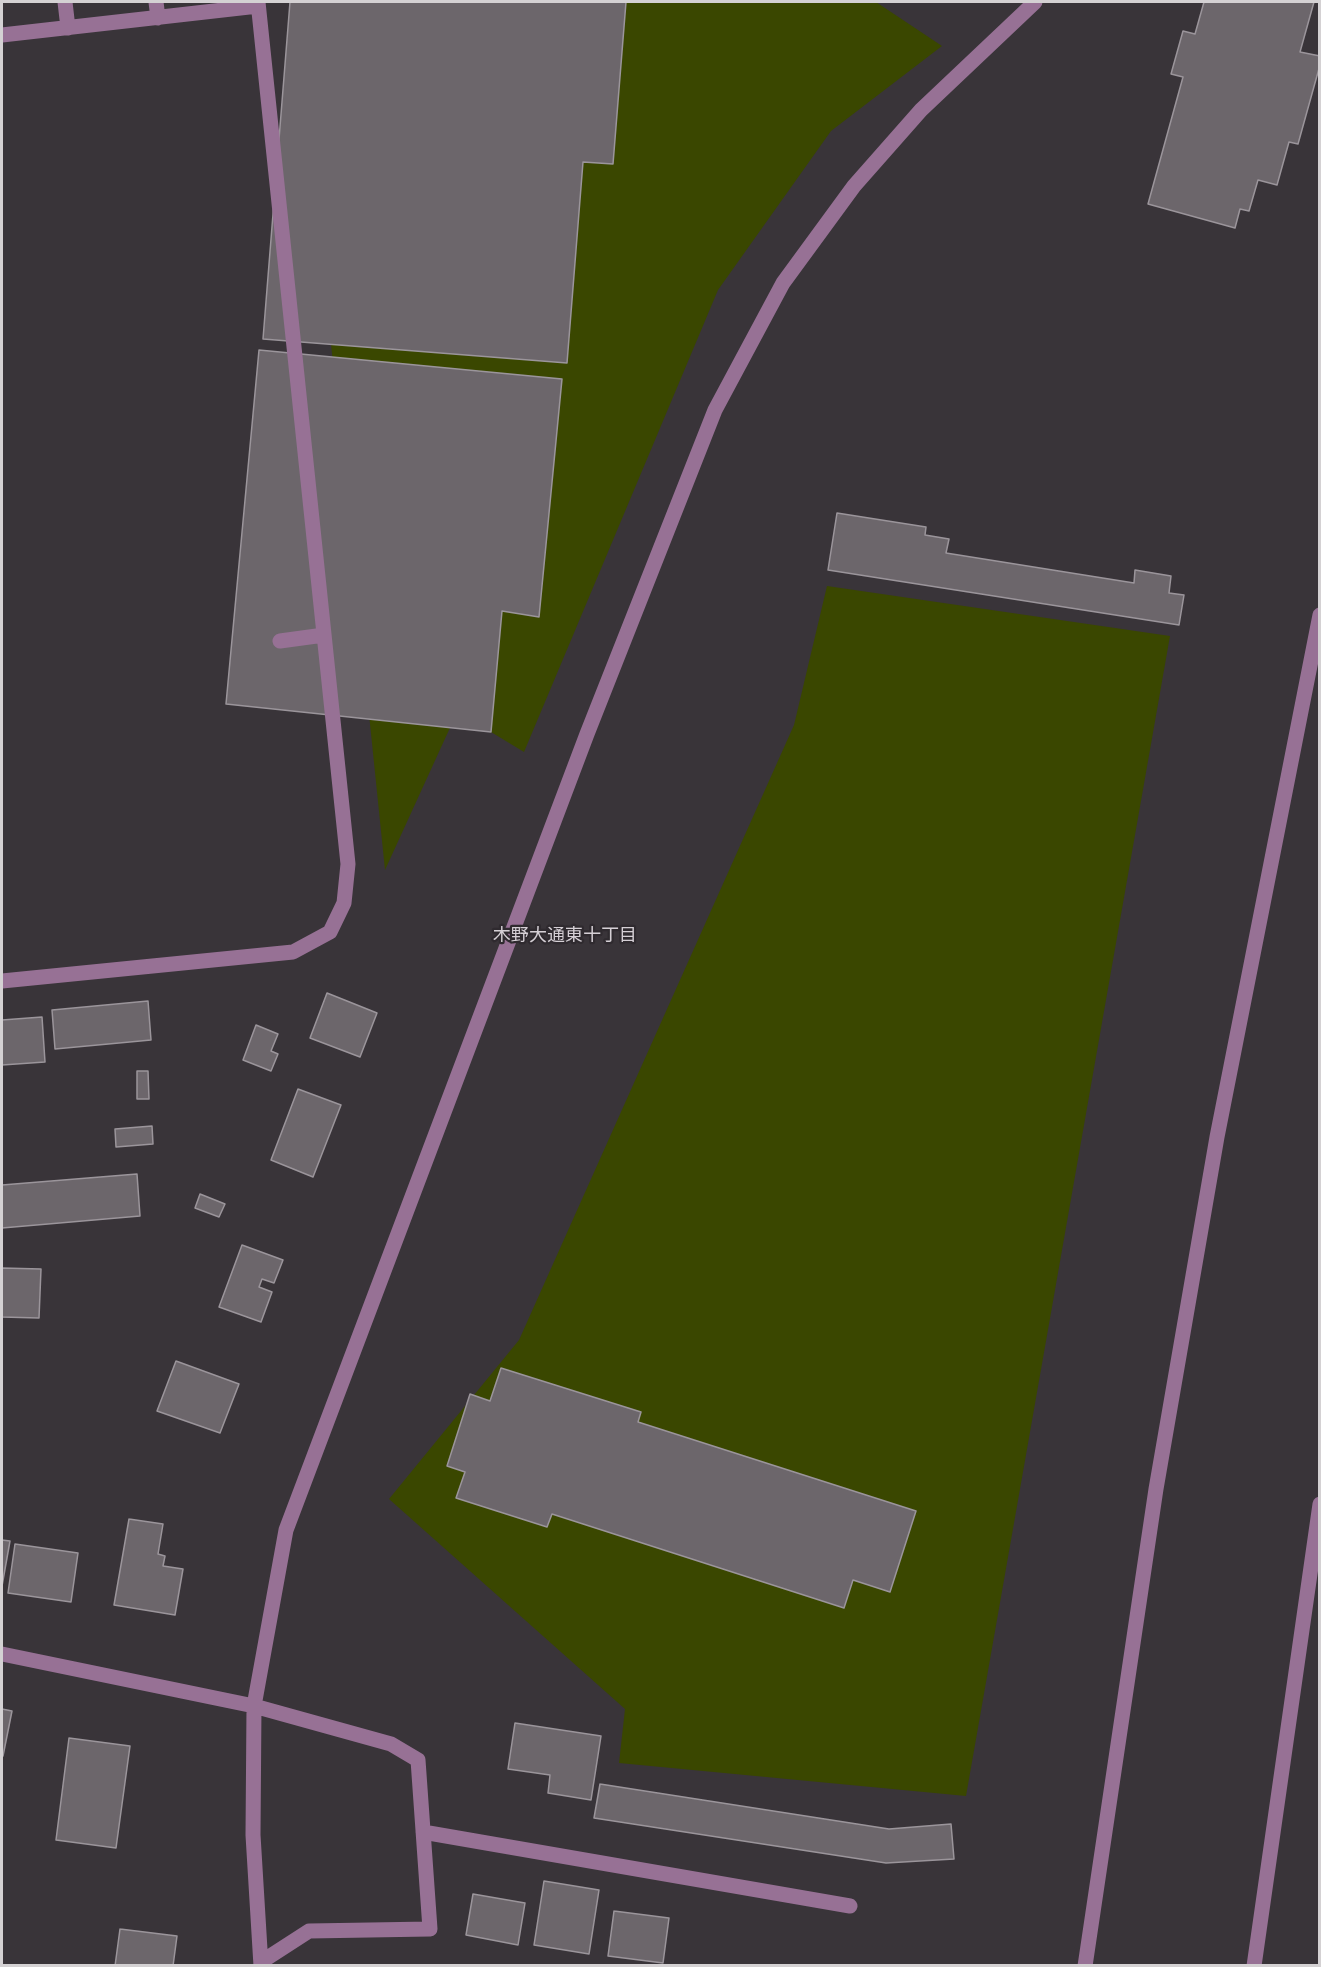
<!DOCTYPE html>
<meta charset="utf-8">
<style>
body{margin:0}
#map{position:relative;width:1321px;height:1967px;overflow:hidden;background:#393439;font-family:"Crimson Pro",serif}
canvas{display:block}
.frame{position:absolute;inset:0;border:3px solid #d4d1d3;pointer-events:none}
</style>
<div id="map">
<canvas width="1321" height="1967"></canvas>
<div class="frame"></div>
</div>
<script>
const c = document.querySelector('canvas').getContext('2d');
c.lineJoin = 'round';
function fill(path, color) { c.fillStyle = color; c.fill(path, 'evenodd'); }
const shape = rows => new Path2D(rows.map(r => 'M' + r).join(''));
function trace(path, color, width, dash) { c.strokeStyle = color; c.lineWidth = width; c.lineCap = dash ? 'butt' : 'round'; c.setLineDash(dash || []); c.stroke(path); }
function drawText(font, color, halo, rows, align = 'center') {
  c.font = font + ' "Crimson Pro","Noto Sans JP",serif'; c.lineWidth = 4.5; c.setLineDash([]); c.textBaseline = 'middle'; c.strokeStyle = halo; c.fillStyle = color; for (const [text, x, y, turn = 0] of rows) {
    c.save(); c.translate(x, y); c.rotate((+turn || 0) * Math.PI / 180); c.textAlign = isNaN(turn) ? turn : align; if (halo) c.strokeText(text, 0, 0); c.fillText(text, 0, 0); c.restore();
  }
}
const green = shape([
 [391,2,876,2,942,46,831,131,718,290,524,752,491,732,454,719,385,870,315,188,396,172],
 [827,586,1170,636,966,1796,619,1763,625,1709,389,1499,519,1340,794,725]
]);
const building = shape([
 [290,2,626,2,613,164,583,162,567,363,263,339,290,2],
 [1204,2,1314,2,1300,52,1320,56,1320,65,1298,144,1289,142,1277,185,1258,180,1249,211,1240,209,1235,228,1148,204,1183,77,1171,74,1183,31,1195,34,1204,2],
 [259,350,562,379,539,617,502,611,491,732,226,704,259,350],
 [837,513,926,527,925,535,949,539,946,553,1134,583,1135,570,1171,576,1169,593,1184,595,1179,625,828,570,837,513],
 [327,993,377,1013,360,1057,310,1038,327,993],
 [148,1001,151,1040,55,1049,52,1010,148,1001],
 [42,1017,45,1062,2,1065,2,1020,42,1017],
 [256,1025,278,1034,271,1051,278,1054,271,1071,243,1060,256,1025],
 [137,1071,148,1071,149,1099,137,1099,137,1071],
 [298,1089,341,1105,313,1177,271,1160,298,1089],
 [152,1126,153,1144,116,1147,115,1129,152,1126],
 [137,1174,140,1216,2,1228,2,1185,137,1174],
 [200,1194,225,1204,219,1217,195,1208,200,1194],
 [242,1245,283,1260,274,1283,262,1279,259,1287,272,1292,261,1322,219,1307,242,1245],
 [2,1268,41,1269,39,1318,2,1317,2,1268],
 [176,1361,239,1384,220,1433,157,1411,176,1361],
 [501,1368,641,1412,638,1422,916,1511,890,1592,853,1580,844,1608,552,1514,547,1527,456,1498,465,1472,447,1466,470,1394,490,1401,501,1368],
 [129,1519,163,1524,158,1554,165,1556,163,1566,183,1569,175,1615,114,1605,129,1519],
 [2,1540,10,1541,2,1586,2,1540],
 [15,1544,78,1553,71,1602,8,1593,15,1544],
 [2,1709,12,1711,3,1756,2,1755,2,1709],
 [515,1723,601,1736,591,1800,548,1793,550,1775,508,1769,515,1723],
 [69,1738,130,1746,116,1848,56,1840,69,1738],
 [600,1784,889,1829,951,1824,954,1859,886,1863,594,1818,600,1784],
 [544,1881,599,1890,589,1954,534,1945,544,1881],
 [473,1894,525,1903,518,1945,466,1935,473,1894],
 [614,1911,669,1918,663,1963,608,1956,614,1911],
 [120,1929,177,1936,173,1966,115,1966,120,1929]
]);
const minor = shape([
 [65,2,68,28],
 [156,2,158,18],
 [2,35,258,6],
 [280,641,324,635],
 [2,981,293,952,330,932,344,903,348,864,258,2],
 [2,1654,254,1706,391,1744,418,1760,430,1929,309,1931,261,1962],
 [423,1832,850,1906],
 [261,1966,253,1835,254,1706,286,1530,587,734,715,410,783,283,854,186,921,110,1035,2],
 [1085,1966,1156,1489,1217,1137,1320,615],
 [1254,1966,1320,1504]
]);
const neighbourhoodNames = [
 ["木野大通東十丁目",565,935]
];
fill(green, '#3a4700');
fill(building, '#6c666b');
trace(building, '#9b959b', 1.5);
trace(minor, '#977195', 15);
drawText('18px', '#d5cfd5', '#2f2a2f', neighbourhoodNames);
</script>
